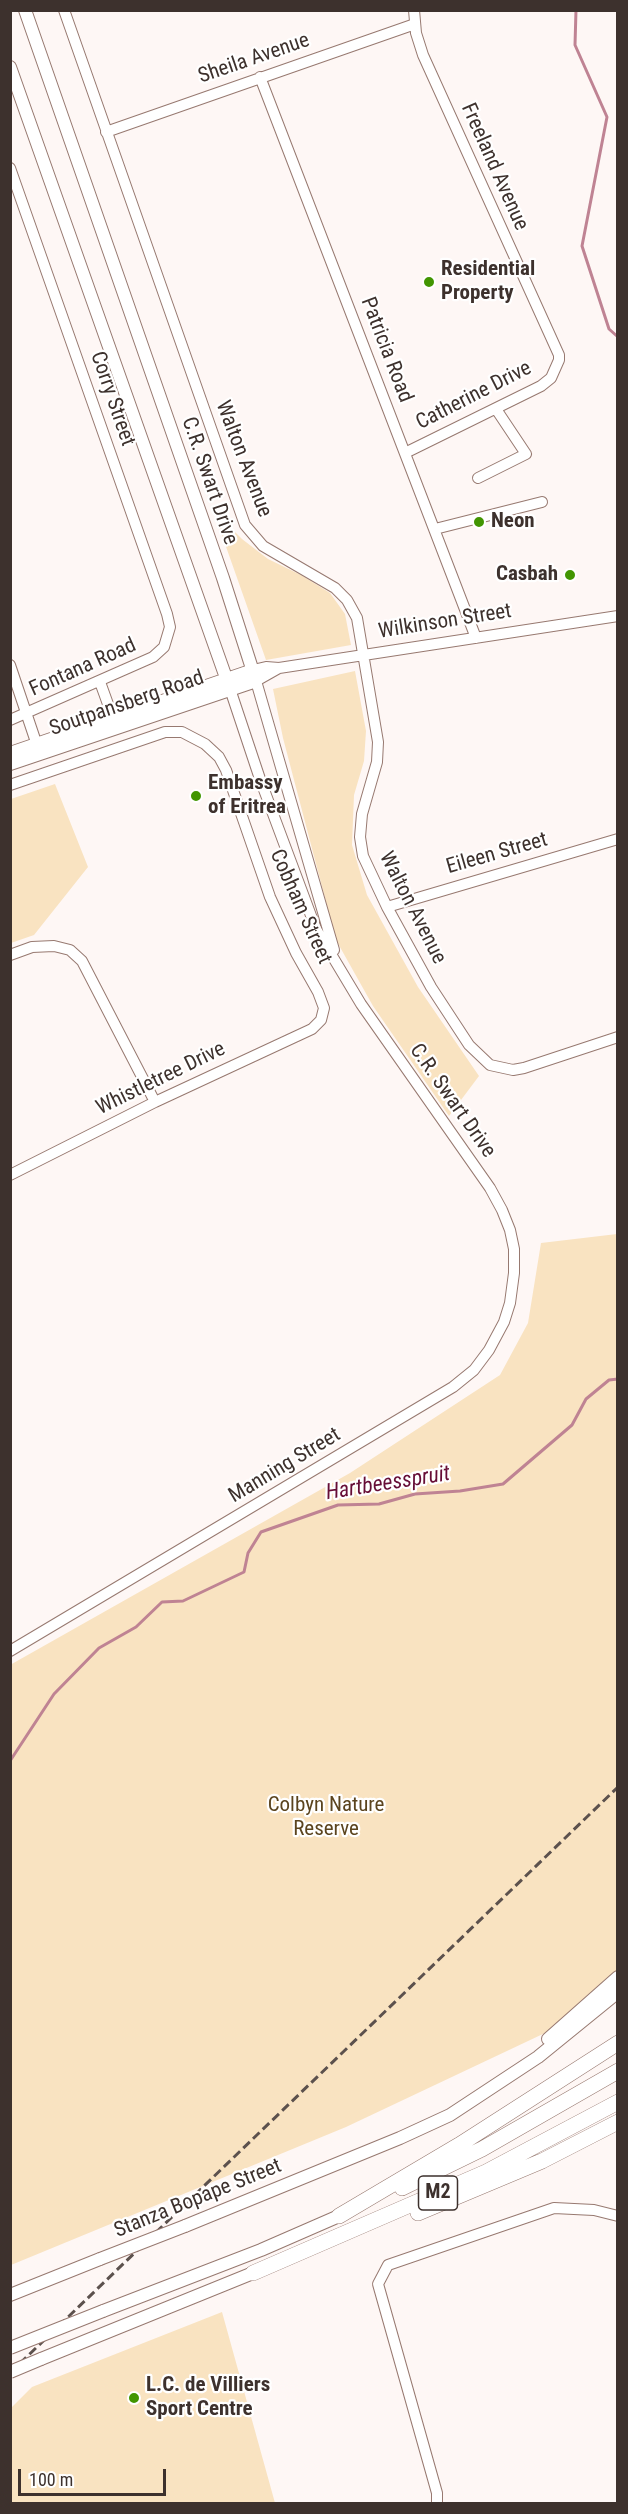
<!DOCTYPE html>
<style>
body{margin:0}
#map{position:relative;width:628px;height:2514px;overflow:hidden;background:#fef7f5;font-family:"Roboto Condensed",sans-serif}
canvas{display:block}
.frame{position:absolute;inset:0;border:12px solid #3d312d;pointer-events:none}
.scale{position:absolute;left:18px;top:2469px;width:148px;height:27px;box-sizing:border-box;border:3px solid #3d312d;border-top:0;padding-left:8px;font-size:18px;line-height:21px;white-space:nowrap;color:#3d312d;-webkit-text-stroke:4px #fff;paint-order:stroke}
</style>
<div id="map">
<canvas width="628" height="2514"></canvas>
<div class="frame"></div>
<div class="scale">100 m</div>
</div>
<script>
const c = document.querySelector('canvas').getContext('2d');
c.lineJoin = 'round';
function fill(path, color) { c.fillStyle = color; c.fill(path, 'evenodd'); }
const shape = rows => new Path2D(rows.map(r => 'M' + r).join(''));
function trace(path, color, width, dash) { c.strokeStyle = color; c.lineWidth = width; c.lineCap = dash ? 'butt' : 'round'; c.setLineDash(dash || []); c.stroke(path); }
function drawText(font, color, halo, rows, align = 'center') {
  c.font = font + ' "Roboto Condensed",sans-serif'; c.lineWidth = 4.5; c.setLineDash([]); c.textBaseline = 'middle'; c.strokeStyle = halo; c.fillStyle = color; for (const [text, x, y, turn = 0] of rows) {
    c.save(); c.translate(x, y); c.rotate((+turn || 0) * Math.PI / 180); c.textAlign = isNaN(turn) ? turn : align; if (halo) c.strokeText(text, 0, 0); c.fillText(text, 0, 0); c.restore();
  }
}
const green = shape([
 [224,521,242,539,268,559,301,575,330,593,345,614,351,645,266,660,218,524],
 [355,671,366,731,364,761,354,795,352,845,367,895,418,987,479,1076,449,1116,373,1006,336,940,283,738,273,689],
 [55,784,88,867,34,935,11,943,11,799],
 [617,1234,617,1999,346,2127,11,2265,10,1665,350,1473,500,1375,528,1323,541,1243],
 [222,2312,275,2503,11,2503,11,2408,32,2387]
]);
const stream = shape([
 [576,10,575,45,607,117,582,246,609,329,618,337],
 [10,1761,54,1694,99,1648,136,1627,162,1602,183,1601,244,1572,248,1553,261,1532,338,1505,379,1504,415,1494,460,1491,503,1484,572,1425,586,1399,609,1380,618,1379]
]);
const minor = shape([
 [64,10,245,525,263,546,335,588,347,600,357,618,378,742,377,762,362,814,360,837,363,856,387,907,431,987,469,1045,490,1065,513,1070,524,1068,618,1037],
 [260,77,476,638],
 [106,132,415,24],
 [10,168,167,614,170,627,164,647,153,657,10,720],
 [405,453,541,386,551,378,559,360,559,355,423,55,416,33,414,10],
 [478,478,526,454,496,409],
 [435,529,542,502],
 [10,665,39,751],
 [279,668,256,681,334,950],
 [253,670,266,667,279,668,618,616],
 [100,682,113,718],
 [10,785,165,732,182,732,205,744,219,757,226,770,270,897,296,953,318,992,324,1008,321,1020,312,1029,155,1102,10,1175],
 [387,907,618,839],
 [10,955,32,947,54,946,70,950,82,961,155,1102],
 [10,1651,453,1387,474,1370,489,1350,504,1322,510,1303,514,1273,514,1249,510,1230,502,1210,490,1188,361,1004,316,929,260,779,230,689],
 [437,2504,437,2493,378,2284,388,2265,554,2208,594,2210,618,2216]
]);
const major = shape([
 [10,67,230,689],
 [10,753,253,670],
 [10,764,256,681,223,578,25,10],
 [548,2039,618,1977],
 [185,2226,400,2138,450,2115,538,2057,618,1992],
 [10,2295,100,2259],
 [103,2311,261,2250,339,2216],
 [41,2359,253,2273]
]);
const highway = shape([
 [402,2188,482,2149,618,2071],
 [418,2213,542,2161,618,2122],
 [339,2216,459,2145,618,2043],
 [253,2273,486,2172,618,2102]
]);
const rail = shape([
 [10,2373,618,1787]
]);
const majorBridge = shape([
 [100,2259,185,2226],
 [10,2348,103,2311],
 [10,2372,41,2359]
]);
const markers = [
 [429,282,6,"#429501"],
 [479,522,6,"#429501"],
 [570,575,6,"#429501"],
 [196,796,6,"#429501"],
 [134,2398,6,"#429501"]
];
const shields = [
 [438,2193,39]
];
const shieldNames = [
 ["M2",438,2193]
];
const streetNames = [
 ["Sheila Avenue",254,59,-19],
 ["Freeland Avenue",494,167,66],
 ["Patricia Road",386,350,69],
 ["Catherine Drive",474,396,-27],
 ["Corry Street",112,399,71],
 ["Walton Avenue",243,459,69],
 ["C.R. Swart Drive",209,481,71],
 ["Wilkinson Street",445,622,-9],
 ["Fontana Road",83,668,-24],
 ["Soutpansberg Road",127,704,-19],
 ["Eileen Street",497,854,-16],
 ["Cobham Street",300,907,66],
 ["Walton Avenue",412,908,63],
 ["Whistletree Drive",161,1079,-26],
 ["C.R. Swart Drive",452,1101,55],
 ["Manning Street",285,1466,-31],
 ["Stanza Bopape Street",198,2199,-22]
];
const poiNames = [
 ["Residential",441,270],
 ["Property",441,294],
 ["Neon",491,522],
 ["Casbah",558,575,"right"],
 ["Embassy",208,784],
 ["of Eritrea",208,808],
 ["L.C. de Villiers",146,2386],
 ["Sport Centre",146,2410]
];
const parkNames = [
 ["Colbyn Nature",326,1806],
 ["Reserve",326,1830]
];
const waterNames = [
 ["Hartbeesspruit",388,1484,-9]
];
fill(green, '#f9e3c1');
trace(stream, '#bf8393', 3);
trace(minor, '#977970', 12);
trace(major, '#977970', 14);
trace(highway, '#977970', 16);
trace(minor, '#fff', 10);
trace(major, '#fff', 12);
trace(highway, '#fff', 15);
trace(rail, '#5c514d', 3, [9, 4.5]);
trace(majorBridge, '#977970', 14, []);
trace(majorBridge, '#fff', 12);
for (const [x, y, r, color] of markers) { const dot = new Path2D(); dot.arc(x, y, r, 0, 2 * Math.PI); c.fillStyle = color; c.fill(dot); trace(dot, '#fff', 2); }
for (const [x, y, w] of shields) { const box = new Path2D(); box.roundRect(x - w / 2, y - 17, w, 34, 4.5); c.fillStyle = '#fff'; c.fill(box); trace(box, '#3d312d', 1.5); }
drawText('bold 20px', '#3d312d', null, shieldNames);
drawText('21px', '#3d312d', '#fff', streetNames);
drawText('bold 21px', '#3d312d', '#fff', poiNames, 'left');
drawText('21px', '#5b441e', '#fff', parkNames);
drawText('italic 22px', '#660d36', '#fff', waterNames);
</script>
